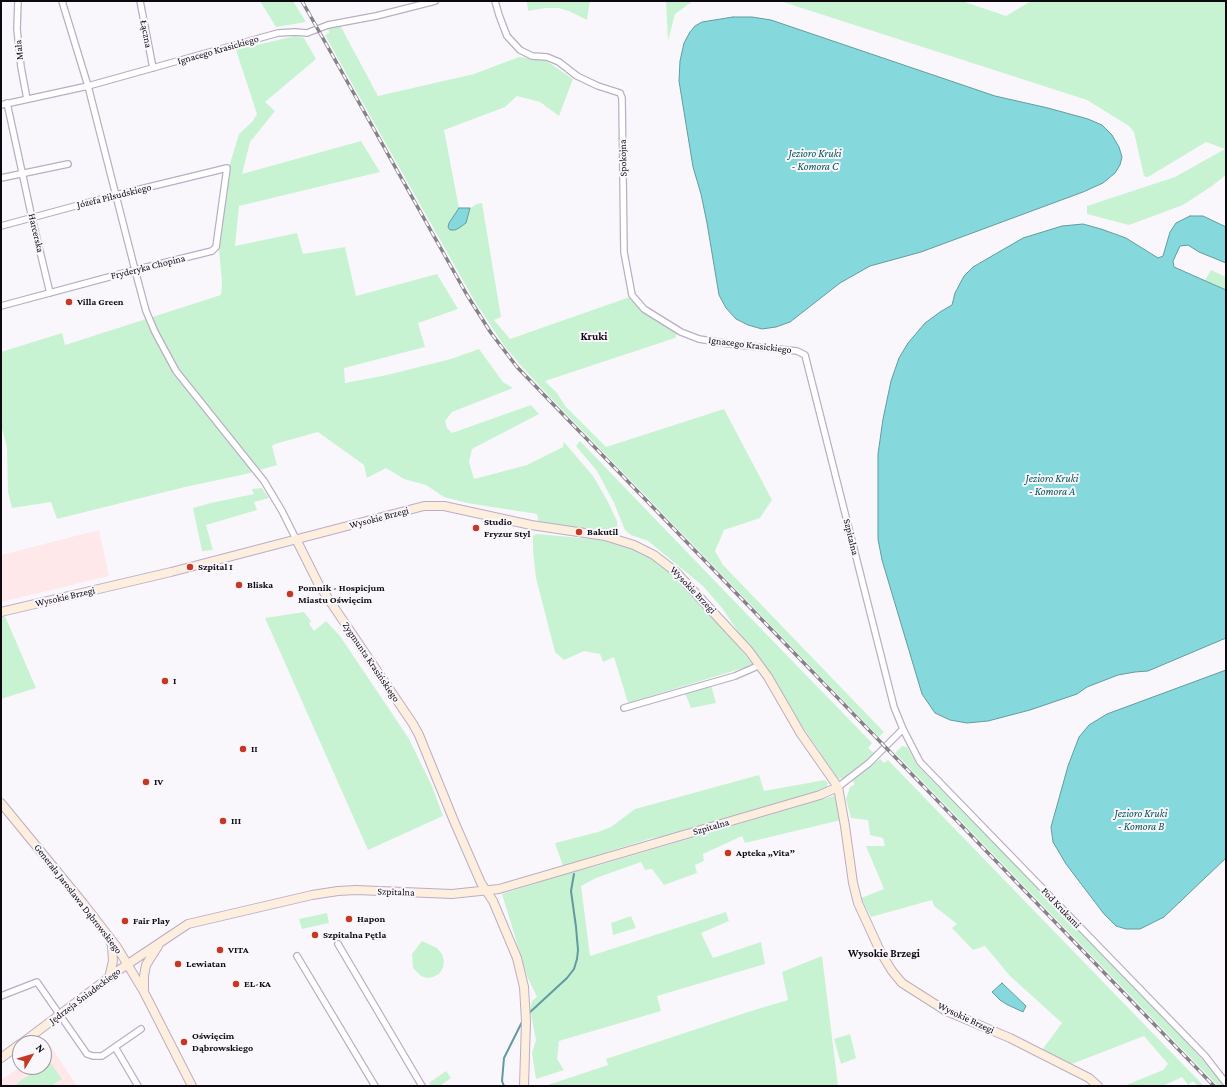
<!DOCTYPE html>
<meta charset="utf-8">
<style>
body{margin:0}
#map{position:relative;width:1227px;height:1087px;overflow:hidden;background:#faf7fc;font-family:"Crimson Pro",serif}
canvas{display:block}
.frame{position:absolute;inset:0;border:2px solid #0e0911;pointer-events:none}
.north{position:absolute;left:12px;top:1035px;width:40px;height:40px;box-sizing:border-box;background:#faf7fc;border:1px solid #9c989e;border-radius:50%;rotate:52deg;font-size:11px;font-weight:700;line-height:16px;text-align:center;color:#0e0911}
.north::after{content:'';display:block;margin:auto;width:14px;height:18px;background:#c43824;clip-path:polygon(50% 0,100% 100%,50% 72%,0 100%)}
</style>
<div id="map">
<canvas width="1227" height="1087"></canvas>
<div class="frame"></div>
<div class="north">N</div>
</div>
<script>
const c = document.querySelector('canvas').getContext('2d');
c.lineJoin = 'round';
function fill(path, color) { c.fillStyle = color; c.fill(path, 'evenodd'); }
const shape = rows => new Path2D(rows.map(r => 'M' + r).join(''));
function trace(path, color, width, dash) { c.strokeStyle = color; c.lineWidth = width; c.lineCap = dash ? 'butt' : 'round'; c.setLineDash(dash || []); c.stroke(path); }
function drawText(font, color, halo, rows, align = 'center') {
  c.font = font + ' "Crimson Pro",serif'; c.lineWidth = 4; c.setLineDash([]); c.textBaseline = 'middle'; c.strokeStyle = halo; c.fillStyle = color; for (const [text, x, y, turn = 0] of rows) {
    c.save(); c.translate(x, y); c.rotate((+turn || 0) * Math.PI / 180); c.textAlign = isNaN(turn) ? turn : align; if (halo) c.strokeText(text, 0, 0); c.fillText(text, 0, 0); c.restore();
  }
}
const education = shape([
 [99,530,109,576,1,602,1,555],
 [50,1045,77,1086,1,1086,1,1080,20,1067,44,1067,44,1049]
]);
const green = shape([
 [260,1,293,1,306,22,276,27],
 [527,1,590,1,587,20,569,11,558,8,546,8,528,11],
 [666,1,693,1,675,14,668,41],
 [780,1,962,1,1006,16,1031,1,1226,1,1226,175,1212,186,1183,205,1129,225,1087,214,1087,206,1175,177,1225,149,1206,142,1148,177,1146,177,1144,176,1134,132,1129,126,1087,100],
 [328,26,341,27,378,96,474,74,519,57,545,60,573,79,559,116,540,102,517,96,505,107,444,130,459,208,449,223,448,227,450,230,455,230,466,223,470,208,477,204,482,203,501,317,494,320,510,339,630,297,641,310,677,334,675,338,545,381,557,393,566,407,606,447,724,409,772,500,760,518,724,530,715,551,723,565,884,732,879,737,549,396,523,368,505,347,474,300,346,73,325,35,329,33],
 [295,36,304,38,316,59,265,102,275,111,250,142,242,174,361,141,380,172,239,206,235,246,297,233,303,254,345,247,356,296,437,274,458,309,418,323,425,347,344,368,345,383,387,375,451,359,479,349,503,382,513,388,452,412,445,421,447,428,452,433,531,405,539,414,472,449,469,462,474,479,527,465,563,447,564,442,593,476,607,500,617,521,618,531,613,534,539,524,537,514,467,503,444,497,426,485,404,479,386,468,367,478,364,465,318,432,275,444,272,446,277,465,246,474,185,487,57,519,51,502,12,508,8,492,7,447,1,425,1,352,62,333,65,345,221,295,222,283,219,250,228,170,239,134,252,122,257,114,236,50],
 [1211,270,1226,277,1226,290,1205,280],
 [580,441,738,605,872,743,868,748,875,754,844,778,838,779,722,608,703,586,648,541,631,535,625,530,614,503,597,471,576,446],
 [262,488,269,498,254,502,257,510,206,525,213,550,202,551,193,508,211,503,254,494,252,489],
 [538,534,633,543,681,574,753,665,628,703,614,657,603,662,600,654,584,651,564,660,555,652,536,578,533,550,533,535],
 [304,612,311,621,309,624,314,631,326,621,340,636,389,709,409,739,432,786,443,816,368,850,265,618],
 [5,616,36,688,1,699,1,617],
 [711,685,716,703,691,708,685,693],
 [902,746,907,747,917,765,1182,1036,1225,1086,1218,1086,895,753],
 [880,759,884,763,888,760,1204,1086,1198,1086,1193,1081,1188,1085,1182,1077,1163,1086,1124,1086,1163,1070,1168,1064,1144,1036,1072,1064,1042,1050,1062,1023,1010,976,985,946,973,950,952,928,957,924,934,906,932,900,871,917,861,898,884,889,866,846,885,846,883,838,870,835,868,820,851,818,846,799,850,787,855,784,852,781],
 [759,775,764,791,825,780,828,784,826,788,816,793,669,836,652,838,563,866,555,843,598,832,611,827,635,809],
 [837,795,841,820,745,843,742,836,703,854,704,861,695,865,697,873,664,885,652,869,645,870,641,862,596,878,581,886,590,956,726,912,729,921,701,933,713,958,761,942,765,964,657,996,661,1011,559,1041,557,1059,564,1070,536,1079,532,1053,536,1040,530,1009,532,1001,537,997,527,976,502,894,565,874,593,867],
 [327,913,329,923,302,929,299,919],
 [631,916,636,928,613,935,611,923],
 [422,941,437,948,442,954,444,961,443,968,439,974,433,977,427,978,421,976,413,968,412,954],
 [822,956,838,1086,545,1086,608,1065,606,1059,751,1011,788,1000,782,972],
 [850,1034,856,1058,841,1064,834,1039],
 [50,1062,62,1079,51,1086,18,1086,17,1083],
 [446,1071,451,1078,440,1086,431,1086,429,1083]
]);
const water = shape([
 [733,17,752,17,771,20,995,96,1048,108,1088,119,1102,125,1112,135,1119,147,1122,157,1120,165,1115,173,1103,183,1083,192,921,252,870,266,840,283,790,322,776,327,762,329,748,325,736,319,726,308,719,295,707,223,701,194,693,167,679,81,680,61,684,43,690,32,695,26,702,22,733,17],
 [459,208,470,208,466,223,459,228,455,230,450,230,448,227,449,223,459,208],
 [1190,216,1203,216,1226,227,1226,263,1199,252,1188,245,1180,246,1173,261,1174,267,1226,290,1226,638,1148,671,1135,672,1118,675,1087,687,1077,694,1030,710,988,721,967,723,950,720,935,713,922,694,882,560,878,539,878,454,883,419,891,381,899,358,908,343,925,323,940,312,952,305,955,293,964,276,973,267,1023,238,1062,226,1083,224,1101,229,1126,238,1158,258,1163,256,1170,232,1176,223,1190,216],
 [1226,670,1226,858,1164,917,1140,929,1126,929,1116,926,1104,914,1066,864,1053,842,1051,827,1068,766,1079,737,1089,725,1107,714,1226,670],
 [1002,983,1026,1006,1023,1012,1006,1004,1000,1000,992,992,1002,983]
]);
const stream = shape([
 [528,1014,567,978,574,969,577,959,578,950,576,927,571,891,574,874],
 [504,1086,502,1081,504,1058,523,1020]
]);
const street = shape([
 [18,1,17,29,21,67,27,99],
 [62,1,88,86,135,270,146,311,155,332,176,371,264,481,282,511,296,539],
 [140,1,153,68],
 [495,1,499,15,507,36,520,50,532,56,547,57,559,62,577,76,598,86,620,93,622,98,624,252,632,295,644,309,681,332,699,339,730,344,797,351,805,355,894,707,903,729,920,762,1205,1056,1226,1083],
 [7,103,32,218,50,293],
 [1,105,88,86,278,33,295,32,307,33,328,25,376,16,435,1],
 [1,178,68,164],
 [1,226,116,195,227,168,216,247,212,251,135,270,1,306],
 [624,708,735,676,760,665],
 [838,787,869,763,903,729],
 [338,944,422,1086],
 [297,956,375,1086],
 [1,996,37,982,87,1054,93,1056,102,1056,141,1029],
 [115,1047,138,1086]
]);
const secondary = shape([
 [296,539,319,585,413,724,419,735,454,821,481,883,493,901,517,958,524,987,526,1021,524,1086],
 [1,612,171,572,424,506,444,506,531,525,605,536,634,545,654,555,676,572,749,651,768,677,801,734,838,787,845,826,853,883,858,903,881,953,892,971,902,983,946,1011,1010,1038,1089,1078,1098,1086],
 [1,803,83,903,117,947,144,992,192,1086],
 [109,978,113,961,112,946,110,940],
 [144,989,144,976,146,965,158,946],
 [22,1043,119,970,188,924,312,895,338,891,356,890,452,894,499,889,820,795,838,787],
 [1,1058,20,1044]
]);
const rail = shape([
 [302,1,467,295,491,333,517,367,547,398,1214,1086]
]);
const markers = [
 [69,302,4,"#c43824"],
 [476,528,4,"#c43824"],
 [579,532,4,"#c43824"],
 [190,567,4,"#c43824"],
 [239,585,4,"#c43824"],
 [290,594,4,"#c43824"],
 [165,681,4,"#c43824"],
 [243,749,4,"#c43824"],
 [146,782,4,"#c43824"],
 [223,821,4,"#c43824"],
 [728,853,4,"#c43824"],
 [349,919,4,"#c43824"],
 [125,921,4,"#c43824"],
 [315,935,4,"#c43824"],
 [220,950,4,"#c43824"],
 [178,964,4,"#c43824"],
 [236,984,4,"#c43824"],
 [184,1042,4,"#c43824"]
];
const streetNames = [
 ["Łączna",146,34,79],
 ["Mała",19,50,-95],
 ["Ignacego Krasickiego",218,50,-16],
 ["Spokojna",623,158,-91],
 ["Józefa Piłsudskiego",114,196,-14],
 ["Harcerska",36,233,77],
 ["Fryderyka Chopina",148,267,-14],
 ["Ignacego Krasickiego",750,345,7],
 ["Wysokie Brzegi",379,518,-15],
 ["Szpitalna",851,537,76],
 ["Wysokie Brzegi",693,590,46],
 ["Wysokie Brzegi",65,597,-13],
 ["Zygmunta Krasińskiego",371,662,56],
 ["Szpitalna",711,827,-16],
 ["Szpitalna",396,892,2],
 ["Generała Jarosława Dąbrowskiego",78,899,52],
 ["Pod Krukami",1061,908,46],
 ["Jędrzeja Śniadeckiego",85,996,-37],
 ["Wysokie Brzegi",966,1018,25]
];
const poiNames = [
 ["Villa Green",77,302],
 ["Studio",484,522],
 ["Fryzur Styl",484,534],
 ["Bakutil",587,532],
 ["Szpital I",198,567],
 ["Bliska",247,585],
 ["Pomnik - Hospicjum",298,588],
 ["Miastu Oświęcim",298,600],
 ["I",173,681],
 ["II",251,749],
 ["IV",154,782],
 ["III",231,821],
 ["Apteka „Vita”",736,853],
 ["Hapon",357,919],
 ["Fair Play",133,921],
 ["Szpitalna Pętla",323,935],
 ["VITA",228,950],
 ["Lewiatan",186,964],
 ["EL-KA",244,984],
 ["Oświęcim",192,1036],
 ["Dąbrowskiego",192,1048]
];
const waterNames = [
 ["Jezioro Kruki",815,154],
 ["- Komora C",815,167],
 ["Jezioro Kruki",1052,479],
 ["- Komora A",1052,492],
 ["Jezioro Kruki",1141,814],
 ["- Komora B",1141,827]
];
const neighbourhoodNames = [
 ["Kruki",594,337],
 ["Wysokie Brzegi",884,954]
];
fill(education, '#fee8ea');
fill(green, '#c8f3d2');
fill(water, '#85d9dd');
trace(water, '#619ba0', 1);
trace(stream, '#619ba0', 2);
trace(street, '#baaec6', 8);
trace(secondary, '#baaec6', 10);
trace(street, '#fff', 5.5);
trace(secondary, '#feeede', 8);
trace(rail, '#868288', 3.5);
trace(rail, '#faf7fc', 2, [6]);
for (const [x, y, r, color] of markers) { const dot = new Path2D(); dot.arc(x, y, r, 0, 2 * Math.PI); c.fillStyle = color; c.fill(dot); trace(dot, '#faf7fc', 1.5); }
drawText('10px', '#0e0911', '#faf7fc', streetNames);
drawText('bold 10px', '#0e0911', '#faf7fc', poiNames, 'left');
drawText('italic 11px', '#035356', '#faf7fc', waterNames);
drawText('bold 11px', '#0e0911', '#faf7fc', neighbourhoodNames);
</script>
